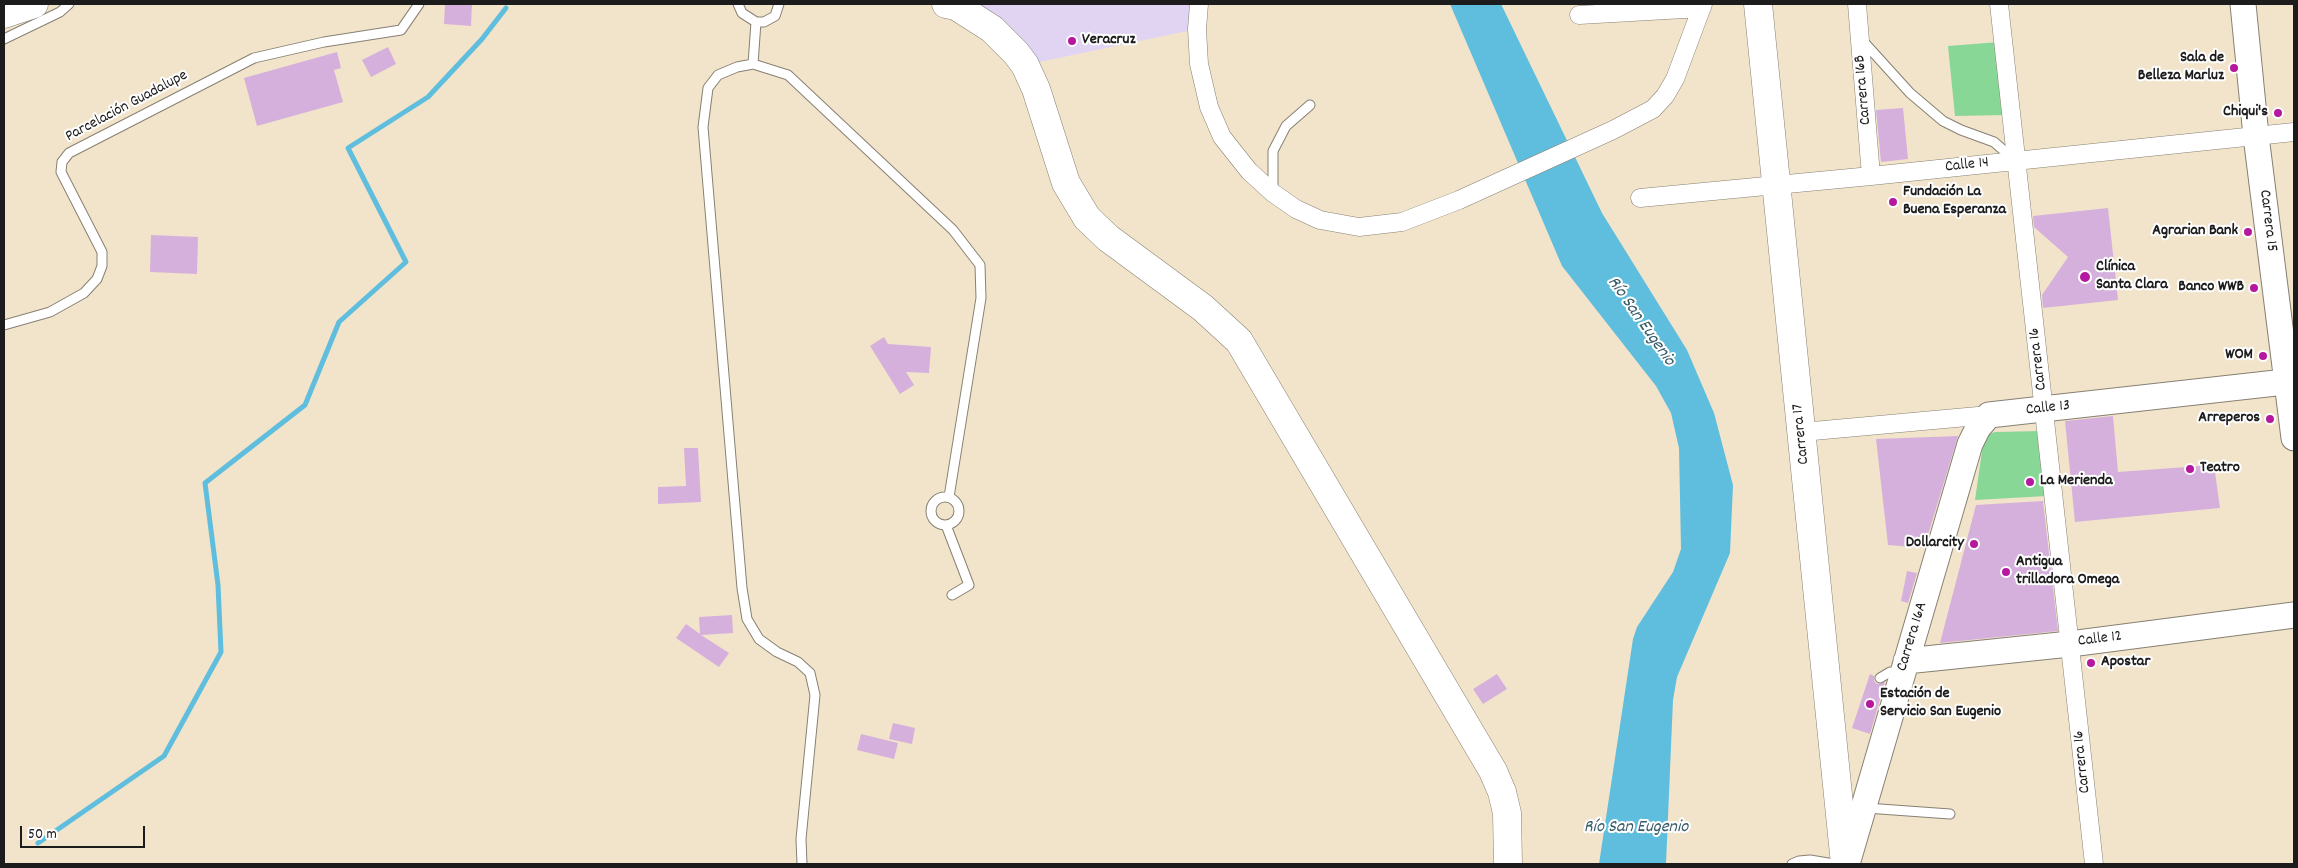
<!DOCTYPE html>
<meta charset="utf-8">
<style>
body{margin:0}
#map{position:relative;width:2298px;height:868px;overflow:hidden;background:#f2e4ca;font-family:Dekko,sans-serif}
canvas{display:block}
.frame{position:absolute;inset:0;border:5px solid #1c1c1c;pointer-events:none}
.scale{position:absolute;left:20px;top:826px;width:125px;height:22px;box-sizing:border-box;border:2px solid #1c1c1c;border-top:0;padding-left:6px;font-size:15px;line-height:18px;white-space:nowrap;color:#1c1c1c;-webkit-text-stroke:4px #fff;paint-order:stroke}
</style>
<div id="map">
<canvas width="2298" height="868"></canvas>
<div class="frame"></div>
<div class="scale">50 m</div>
</div>
<script>
const c = document.querySelector('canvas').getContext('2d');
c.lineJoin = 'round';
function fill(path, color) { c.fillStyle = color; c.fill(path, 'evenodd'); }
const shape = rows => new Path2D(rows.map(r => 'M' + r).join(''));
function trace(path, color, width, dash) { c.strokeStyle = color; c.lineWidth = width; c.lineCap = dash ? 'butt' : 'round'; c.setLineDash(dash || []); c.stroke(path); }
function drawText(font, color, halo, rows, align = 'center') {
  c.font = font + ' Dekko,sans-serif'; c.lineWidth = 4; c.setLineDash([]); c.textBaseline = 'middle'; c.strokeStyle = halo; c.fillStyle = color; for (const [text, x, y, turn = 0] of rows) {
    c.save(); c.translate(x, y); c.rotate((+turn || 0) * Math.PI / 180); c.textAlign = isNaN(turn) ? turn : align; if (halo) c.strokeText(text, 0, 0); c.fillText(text, 0, 0); c.restore();
  }
}
const built = shape([
 [946,4,1199,4,1197,29,1025,65]
]);
const green = shape([
 [1999,42,2006,115,1955,116,1948,46],
 [2041,431,2047,496,1975,500,1983,444,1989,434,1995,432]
]);
const water = shape([
 [1450,4,1501,4,1602,213,1687,350,1714,413,1733,485,1730,553,1677,677,1673,700,1666,864,1599,864,1633,639,1637,627,1673,572,1681,549,1679,448,1671,413,1656,386,1562,266]
]);
const stream = shape([
 [38,843,164,756,221,652,218,585,205,483,305,405,339,322,406,262,348,148,428,97,482,39,506,8]
]);
const building = shape([
 [445,4,472,4,471,26,444,24],
 [388,47,396,64,371,77,362,60],
 [337,52,341,68,334,70,343,102,257,126,244,78],
 [1903,108,1908,159,1881,162,1876,110],
 [2108,208,2118,300,2043,308,2042,295,2068,257,2034,227,2033,216],
 [151,235,198,237,197,274,150,272],
 [884,337,888,344,931,347,929,373,906,372,914,385,900,394,870,346],
 [2113,416,2118,472,2214,465,2220,508,2075,522,2065,421],
 [1958,436,1924,548,1888,545,1876,439],
 [684,448,698,448,701,502,658,504,658,487,686,486],
 [2043,501,2058,631,1940,643,1976,505],
 [1907,571,1917,573,1908,603,1901,601],
 [732,615,733,633,701,635,729,653,719,667,676,638,686,624,700,634,699,617],
 [1497,674,1507,689,1483,704,1473,689],
 [1870,674,1874,676,1874,681,1877,684,1885,682,1870,734,1852,728],
 [893,723,915,728,912,744,889,739],
 [861,734,898,743,894,759,857,750]
]);
const service = shape([
 [738,4,742,13,756,22,753,64],
 [756,22,764,22,775,16,779,4],
 [4,39,60,12,69,4],
 [1862,40,1910,93,1943,121,1961,130,1994,142,2016,161],
 [1273,190,1273,151,1286,126,1310,105],
 [4,325,50,312,84,293,97,279,102,266,102,252,61,172,62,162,69,153,254,58,324,42,401,30,419,4],
 '931 511a14 14 0 1 1 28 0a14 14 0 1 1-28 0Z',
 [946,525,969,585,952,595],
 [1880,678,1890,672,1902,673],
 [1866,808,1950,814],
 [802,864,801,839,815,695,810,673,798,662,777,652,759,639,747,619,742,588,703,127,708,88,718,75,737,67,753,64,788,75,953,230,980,265,981,298,949,497],
 [1792,864,1799,861,1810,860,1834,864]
]);
const minor = shape([
 [1199,4,1197,29,1199,64,1209,107,1222,137,1249,171,1273,193,1296,209,1320,220,1359,227,1402,222,1459,200,1613,130,1653,109,1665,96,1675,79,1703,4],
 [1857,4,1871,176],
 [1999,4,2094,864],
 [1579,15,1702,8],
 [1640,198,1871,176,2294,132],
 [1802,432,1989,415]
]);
const secondary = shape([
 [2243,4,2256,136,2294,438],
 [1906,661,2070,644,2294,615],
 [1847,864,1970,444,1978,428,1989,415,2294,381]
]);
const primary = shape([
 [946,4,956,6,992,29,1016,53,1025,65,1036,89,1066,183,1087,218,1108,238,1203,308,1239,341,1493,771,1502,792,1507,813,1508,864],
 [1758,4,1845,864],
 [4,14,34,4]
]);
const markers = [
 [1072,41,5,"#b5179e"],
 [2234,68,5,"#b5179e"],
 [2278,113,5,"#b5179e"],
 [1893,202,5,"#b5179e"],
 [2248,232,5,"#b5179e"],
 [2085,277,6,"#b5179e"],
 [2254,288,5,"#b5179e"],
 [2263,356,5,"#b5179e"],
 [2270,419,5,"#b5179e"],
 [2190,469,5,"#b5179e"],
 [2030,482,5,"#b5179e"],
 [1974,544,5,"#b5179e"],
 [2006,572,5,"#b5179e"],
 [2091,663,5,"#b5179e"],
 [1870,704,5,"#b5179e"]
];
const poiNames = [
 ["Veracruz",1082,41],
 ["Sala de",2224,59,"right"],
 ["Belleza Marluz",2224,77,"right"],
 ["Chiqui's",2268,113,"right"],
 ["Fundación La",1903,193],
 ["Buena Esperanza",1903,211],
 ["Agrarian Bank",2238,232,"right"],
 ["Clínica",2096,268],
 ["Santa Clara",2096,286],
 ["Banco WWB",2244,288,"right"],
 ["WOM",2253,356,"right"],
 ["Arreperos",2260,419,"right"],
 ["Teatro",2200,469],
 ["La Merienda",2040,482],
 ["Dollarcity",1964,544,"right"],
 ["Antigua",2016,563],
 ["trilladora Omega",2016,581],
 ["Apostar",2101,663],
 ["Estación de",1880,695],
 ["Servicio San Eugenio",1880,713]
];
const streetNames = [
 ["Carrera 16B",1864,90,-95],
 ["Parcelación Guadalupe",127,107,-28],
 ["Calle 14",1967,166,-6],
 ["Carrera 15",2267,221,83],
 ["Carrera 16",2039,359,-97],
 ["Calle 13",2048,409,-6],
 ["Carrera 17",1802,434,-96],
 ["Carrera 16A",1913,637,-73],
 ["Calle 12",2100,640,-7],
 ["Carrera 16",2083,762,-96]
];
const waterNames = [
 ["Río San Eugenio",1640,322,55],
 ["Río San Eugenio",1636,829]
];
fill(built, '#e1d4f3');
fill(green, '#88d797');
fill(water, '#5fbede');
trace(stream, '#5fbede', 5);
fill(building, '#d5b0dc');
trace(service, '#878073', 11);
trace(minor, '#878073', 19);
trace(secondary, '#878073', 27);
trace(primary, '#878073', 29);
trace(service, '#fff', 9);
trace(minor, '#fff', 18);
trace(secondary, '#fff', 25);
trace(primary, '#fff', 28);
for (const [x, y, r, color] of markers) { const dot = new Path2D(); dot.arc(x, y, r, 0, 2 * Math.PI); c.fillStyle = color; c.fill(dot); trace(dot, '#fff', 2); }
drawText('bold 16px', '#1c1c1c', '#fff', poiNames, 'left');
drawText('16px', '#1c1c1c', '#fff', streetNames);
drawText('italic 18px', '#375d6a', '#fff', waterNames);
</script>
